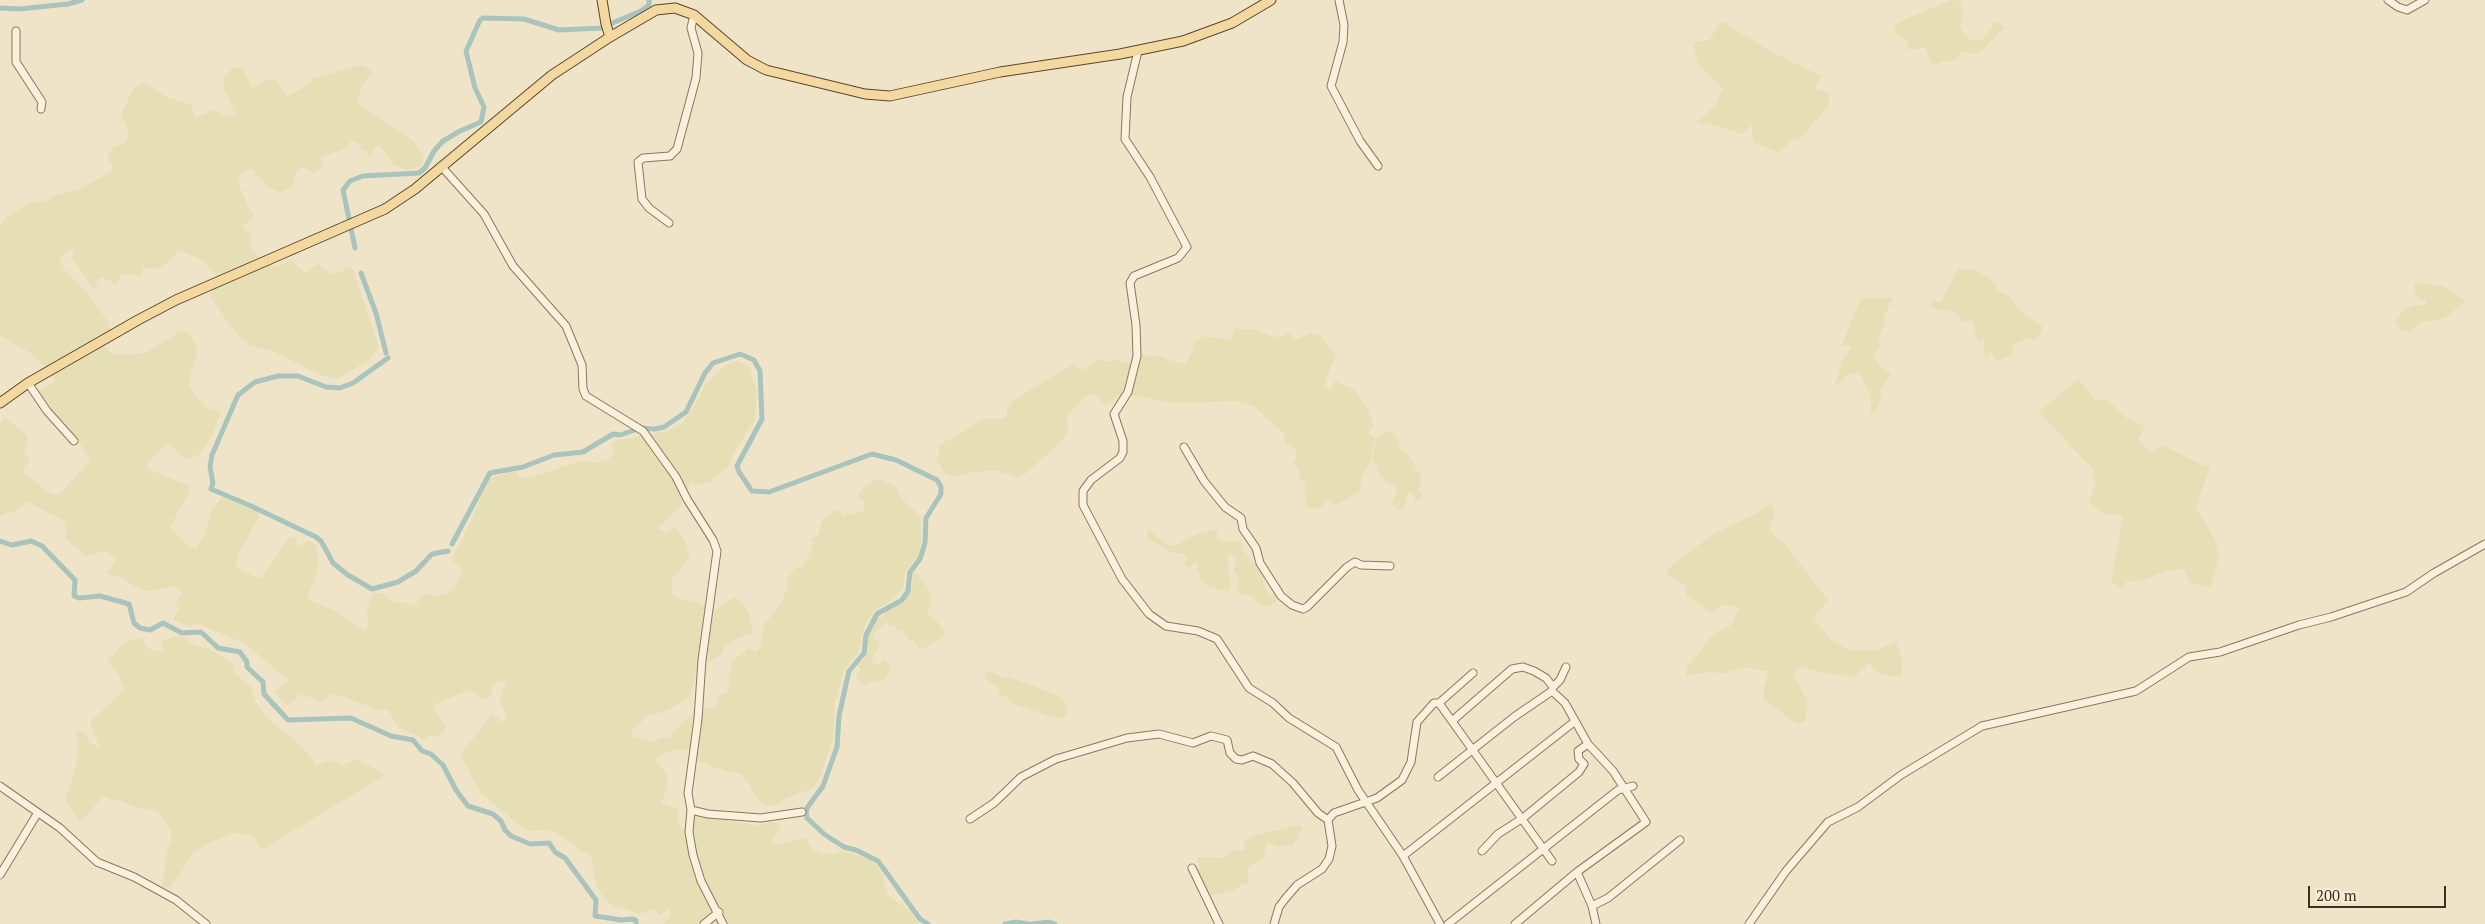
<!DOCTYPE html>
<style>
body{margin:0}
#map{position:relative;width:2485px;height:924px;overflow:hidden;background:#f0e4c8;font-family:"PT Serif",serif}
canvas{display:block}
.scale{position:absolute;left:2308px;top:886px;width:138px;height:22px;box-sizing:border-box;border:2px solid #3d2e20;border-top:0;padding-left:6px;font-size:15px;line-height:18px;white-space:nowrap;color:#3d2e20;-webkit-text-stroke:4px #f7eed8;paint-order:stroke}
</style>
<div id="map">
<canvas width="2485" height="924"></canvas>
<div class="scale">200 m</div>
</div>
<script>
const c = document.querySelector('canvas').getContext('2d');
c.lineJoin = 'round';
function fill(path, color) { c.fillStyle = color; c.fill(path, 'evenodd'); }
const shape = rows => new Path2D(rows.map(r => 'M' + r).join(''));
function trace(path, color, width, dash) { c.strokeStyle = color; c.lineWidth = width; c.lineCap = dash ? 'butt' : 'round'; c.setLineDash(dash || []); c.stroke(path); }
const farmland = shape([
 [1950,0,1960,1,1963,15,1960,26,1964,35,1972,41,1983,39,1997,21,2004,27,1987,46,1978,53,1961,52,1956,60,1941,62,1938,65,1931,63,1925,47,1914,50,1907,49,1909,41,1894,34,1896,24],
 [1722,21,1770,51,1821,76,1814,90,1829,92,1829,106,1800,138,1790,141,1780,153,1753,142,1752,125,1742,134,1707,123,1696,123,1714,106,1723,89,1698,63,1693,43,1709,40],
 [360,65,365,66,373,73,363,84,356,102,412,140,423,156,422,163,419,167,407,170,401,168,393,164,380,145,374,147,372,156,360,148,362,145,351,141,346,148,320,158,323,167,314,173,303,167,296,171,291,187,280,192,268,187,252,168,238,175,239,186,253,216,243,227,251,235,249,245,260,258,277,267,291,260,305,273,318,264,331,274,341,272,347,266,352,268,379,348,370,359,348,373,337,379,318,374,275,352,247,344,234,331,210,296,211,290,217,287,217,275,205,262,190,254,180,250,164,265,154,269,143,267,142,276,122,274,116,285,103,277,98,280,94,290,72,258,75,250,68,250,59,259,66,272,86,292,109,323,110,329,106,334,105,346,112,353,123,355,146,353,179,332,185,331,190,334,195,344,197,351,189,381,190,387,205,407,221,412,212,435,200,454,186,459,168,443,149,461,147,467,150,470,190,486,189,493,178,511,171,528,183,541,195,549,203,539,212,510,222,497,256,511,260,514,258,518,238,555,235,566,257,578,263,576,290,536,297,540,297,547,308,541,311,542,316,546,319,567,307,599,337,612,364,630,368,627,367,612,372,594,382,593,392,601,414,605,425,594,438,596,447,594,456,585,463,571,453,561,454,553,465,534,489,479,511,472,517,472,519,477,525,479,581,461,595,463,609,459,614,452,611,444,615,441,667,431,682,423,698,400,704,386,726,365,736,361,749,367,757,391,755,419,736,449,728,466,711,481,697,485,690,483,687,491,680,494,682,502,681,507,657,528,667,533,675,526,684,539,690,557,671,580,672,594,682,600,695,601,710,609,710,613,735,597,748,611,753,634,740,637,725,646,722,654,703,665,694,676,695,683,689,697,684,701,663,712,649,715,631,731,633,736,653,742,662,737,669,738,691,715,703,708,717,707,717,697,727,692,729,688,728,678,733,661,749,648,755,652,761,647,764,625,782,601,788,586,786,581,791,573,795,568,801,567,809,555,813,543,810,539,819,535,821,521,835,511,839,510,843,516,862,512,864,510,864,500,857,499,862,489,879,478,896,487,903,500,921,517,921,546,918,557,905,571,903,588,891,601,872,612,864,627,858,653,845,668,835,702,833,739,821,774,813,788,785,799,779,804,767,806,763,805,754,795,749,783,740,773,727,772,696,760,690,750,676,749,660,755,656,761,666,773,667,777,668,786,661,803,678,810,679,826,685,831,692,814,756,825,774,822,781,826,771,842,772,844,779,844,806,838,811,848,820,853,833,855,842,851,861,856,874,862,879,868,884,876,883,880,887,895,909,910,919,924,663,924,670,916,671,909,668,908,661,916,654,909,640,914,612,905,604,899,596,884,591,857,587,852,581,852,572,843,557,833,545,830,526,831,481,793,462,759,461,754,491,715,498,717,500,722,506,720,507,712,501,706,500,700,506,680,498,681,493,687,491,695,487,698,483,699,476,693,468,691,437,703,434,710,445,725,444,730,438,737,429,735,425,739,399,728,388,710,378,710,338,695,331,695,321,702,302,694,287,705,274,693,288,680,244,643,204,626,195,623,191,627,175,621,174,618,180,608,174,605,182,593,180,589,174,586,146,591,134,586,121,577,106,574,117,557,105,551,86,556,65,538,66,522,28,502,14,511,0,516,0,423,5,418,28,436,24,452,31,461,24,467,24,473,48,492,54,495,61,493,90,460,81,445,58,420,39,391,55,381,48,369,30,353,0,335,0,227,5,219,28,203,45,202,56,195,78,190,111,172,113,166,107,158,113,147,124,144,128,137,129,133,121,115,134,87,144,83,169,98,191,105,196,118,214,110,230,117,235,114,224,89,224,79,232,68,242,68,252,88,272,78,277,81,286,96,300,90,313,79],
 [1959,268,1978,271,1990,279,1996,284,1996,290,2008,295,2023,314,2043,327,2039,335,2034,341,2030,338,2014,344,2011,355,1997,361,1991,352,1985,358,1984,340,1978,341,1972,321,1963,322,1956,313,1930,307,1932,301,1941,302],
 [2424,283,2443,286,2466,301,2445,318,2420,323,2410,331,2402,331,2395,322,2404,310,2414,305,2427,305,2425,300,2419,299,2415,293,2414,284],
 [1861,298,1893,298,1884,316,1885,324,1878,337,1881,344,1873,356,1879,365,1891,374,1880,390,1882,396,1876,412,1871,414,1871,397,1860,373,1847,374,1839,385,1835,384,1839,374,1841,362,1852,347,1842,345],
 [1235,329,1254,329,1274,337,1283,336,1288,332,1296,340,1310,333,1320,336,1336,355,1323,387,1331,390,1335,381,1355,390,1368,410,1373,425,1368,433,1375,438,1370,463,1362,477,1360,491,1336,505,1325,500,1322,507,1315,509,1306,507,1305,483,1298,478,1301,473,1293,462,1296,460,1297,451,1285,443,1285,435,1254,406,1235,401,1176,403,1131,395,1141,355,1162,356,1172,361,1185,364,1192,352,1194,342,1204,336,1232,340],
 [1100,359,1105,362,1119,360,1122,363,1131,363,1123,394,1104,405,1094,393,1084,397,1067,416,1068,425,1066,436,1027,473,1017,477,995,470,975,472,956,476,946,475,936,458,940,455,938,446,984,419,999,419,1007,416,1007,409,1013,401,1073,364,1082,370],
 [2078,379,2096,401,2107,399,2125,417,2145,426,2138,441,2152,454,2162,445,2198,463,2210,467,2196,507,2215,540,2219,556,2210,587,2189,582,2184,569,2166,571,2140,581,2127,581,2122,589,2111,582,2123,516,2104,514,2089,502,2095,485,2093,469,2038,412],
 [1387,431,1392,432,1400,443,1399,448,1406,452,1419,473,1421,480,1418,489,1422,493,1422,499,1415,501,1414,494,1408,492,1405,498,1407,503,1400,511,1397,509,1397,506,1390,504,1398,491,1395,486,1386,482,1378,472,1375,463,1372,461,1376,439],
 [1771,503,1775,514,1769,530,1785,544,1828,600,1814,617,1820,627,1833,641,1850,651,1877,650,1896,641,1902,660,1902,677,1882,675,1869,663,1854,677,1822,672,1799,666,1793,674,1807,701,1806,720,1797,724,1764,700,1764,688,1768,671,1744,667,1725,673,1708,672,1686,676,1687,668,1712,635,1731,625,1739,608,1724,604,1711,613,1686,595,1686,586,1666,574,1668,569,1693,549,1717,532,1756,514],
 [1149,529,1167,545,1175,546,1195,535,1212,530,1218,531,1216,539,1224,541,1241,541,1244,551,1261,572,1265,588,1269,594,1277,593,1276,602,1270,606,1261,606,1249,594,1241,596,1237,591,1239,577,1233,571,1236,560,1231,554,1227,557,1231,586,1227,591,1207,586,1199,579,1201,575,1197,570,1198,563,1191,565,1191,569,1184,564,1187,558,1183,554,1169,552,1146,536],
 [915,572,928,588,932,599,927,614,937,621,944,632,944,637,920,650,913,639,910,641,904,632,896,630,895,625,892,626,887,624,884,617,885,612,906,597,913,586,912,573],
 [878,617,884,618,886,623,873,634,873,638,879,641,879,647,872,657,873,663,879,664,883,660,889,664,890,671,884,680,878,682,873,680,865,686,856,678,861,669,857,666,864,658,869,630],
 [176,636,185,638,195,645,215,652,234,665,233,672,251,687,256,702,269,720,302,746,316,765,330,760,343,765,357,759,385,775,262,850,253,835,234,833,208,843,195,851,171,887,162,887,167,851,172,842,171,832,160,813,152,809,139,808,104,796,80,822,65,801,77,763,78,742,75,733,79,730,86,735,89,742,100,749,90,722,125,689,118,674,107,661,122,645,133,639,141,638,147,648,154,651,164,651,161,642],
 [990,672,1006,679,1008,677,1034,686,1062,698,1068,710,1065,716,1063,718,1050,716,1011,703,1005,695,1000,696,998,687,986,679,984,673],
 [1300,825,1303,828,1297,837,1300,841,1294,842,1293,846,1282,845,1279,847,1268,843,1264,848,1266,857,1247,868,1249,883,1242,884,1234,890,1208,896,1195,868,1201,868,1197,862,1199,857,1225,858,1233,849,1239,851,1245,850,1244,842,1256,835]
]);
const canal = shape([
 [0,8,19,9,68,4,82,0],
 [610,24,641,11,649,5,649,0],
 [355,248,343,190,350,181,363,176,419,173,425,168,434,151,443,141,460,131,481,122,484,107,475,88,466,51,480,20,483,18,524,19,559,30,603,28],
 [361,273,376,313,386,353],
 [388,358,353,383,340,388,326,387,298,376,278,376,255,382,238,395,212,455,210,467,213,483,211,489,251,506,316,537,321,541,333,563,348,575,372,589,398,582,416,571,432,554,448,551],
 [0,541,12,545,31,541,42,546,75,580,74,596,79,598,100,596,129,604,134,623,140,628,150,630,163,623,182,633,201,632,218,648,240,652,247,662,247,667,263,682,264,694,288,720,351,718,391,736,413,740,422,751,431,754,443,765,456,790,468,806,493,814,501,821,505,830,511,836,530,844,549,843,555,852,565,858,596,900,595,916,621,920,633,919,636,920,636,924],
 [452,544,490,473,523,467,554,455,583,452,613,434,620,435,641,428,655,429,664,427,686,412,705,373,713,363,740,354,754,360,760,371,762,419,737,466,739,472,752,491,769,492,872,454,896,460,937,480,941,487,941,494,926,518,925,543,920,559,910,572,908,591,902,600,877,614,866,635,864,653,849,671,839,716,837,747,823,786,807,808,806,813,807,818,824,834,844,847,856,850,878,861,920,919,928,924],
 [1005,924,1016,922,1029,924],
 [1032,924,1049,922,1055,924]
]);
const minor = shape([
 [1339,0,1344,25,1343,42,1331,86,1360,141,1378,166],
 [2388,0,2398,7,2407,10,2425,0],
 [16,31,16,62,42,102,41,109],
 [1138,51,1127,97,1125,139,1150,177,1187,247,1178,258,1134,276,1130,283,1136,325,1137,356,1128,392,1114,414,1123,441,1123,452,1120,458,1091,480,1083,491,1083,505,1122,579,1149,614,1166,626,1198,631,1217,639,1249,688,1273,703,1289,718,1336,747,1358,790,1403,856,1440,924],
 [441,166,484,214,513,266,566,326,582,365,583,389,586,396,643,431,676,477,687,499,713,540,717,551,702,660,698,719,688,793,691,810,689,832,693,855,701,881,723,924],
 [669,223,649,208,642,199,638,162,643,158,670,156,677,149,696,78,698,53,691,28,694,15],
 [28,383,47,411,74,441],
 [1184,447,1204,481,1225,507,1241,518,1243,529,1256,548,1260,563,1281,596,1292,605,1303,609,1307,607,1347,567,1355,562,1361,565,1390,566],
 [1439,703,1552,861],
 [1452,721,1512,669,1523,667,1534,671,1546,678,1553,687],
 [1438,777,1514,717,1552,691,1553,687,1560,680,1566,667],
 [0,786,60,828,97,862,134,877,176,900,206,924],
 [691,810,708,814,761,818,802,812],
 [970,819,994,803,1021,777,1056,759,1127,738,1159,734,1193,743,1211,736,1227,740,1230,753,1236,759,1242,760,1253,756,1272,764,1293,783,1318,813,1328,820],
 [1482,851,1498,834,1523,818,1579,772,1584,764,1579,759,1578,751,1588,744],
 [1403,856,1574,722],
 [1192,868,1219,924],
 [1577,872,1592,906,1596,924],
 [0,875,37,814],
 [1592,906,1608,898,1680,840],
 [704,924,719,912],
 [1274,924,1279,907,1285,899,1297,885,1322,869,1329,859,1332,846,1328,820,1334,813,1377,798,1402,780,1411,762,1417,722,1434,703,1439,703,1473,673],
 [1448,924,1618,790,1633,786],
 [1515,924,1577,872,1646,822,1613,771,1588,744,1565,703,1552,691],
 [1749,924,1786,871,1828,822,1858,807,1901,775,1982,726,2136,691,2189,657,2220,652,2299,625,2331,617,2406,592,2434,573,2485,544]
]);
const major = shape([
 [602,0,606,24,610,37],
 [0,403,28,383,138,320,176,300,385,209,415,189,552,75,610,37,656,10,675,8,694,15,747,60,766,70,865,94,890,96,1000,72,1120,54,1183,41,1232,23,1271,0]
]);
fill(farmland, '#e6deb5');
trace(canal, '#a9c4bc', 5);
trace(minor, '#8d765c', 9);
trace(major, '#5b4430', 11);
trace(minor, '#faf1dc', 7);
trace(major, '#f3d9a0', 9);
</script>
